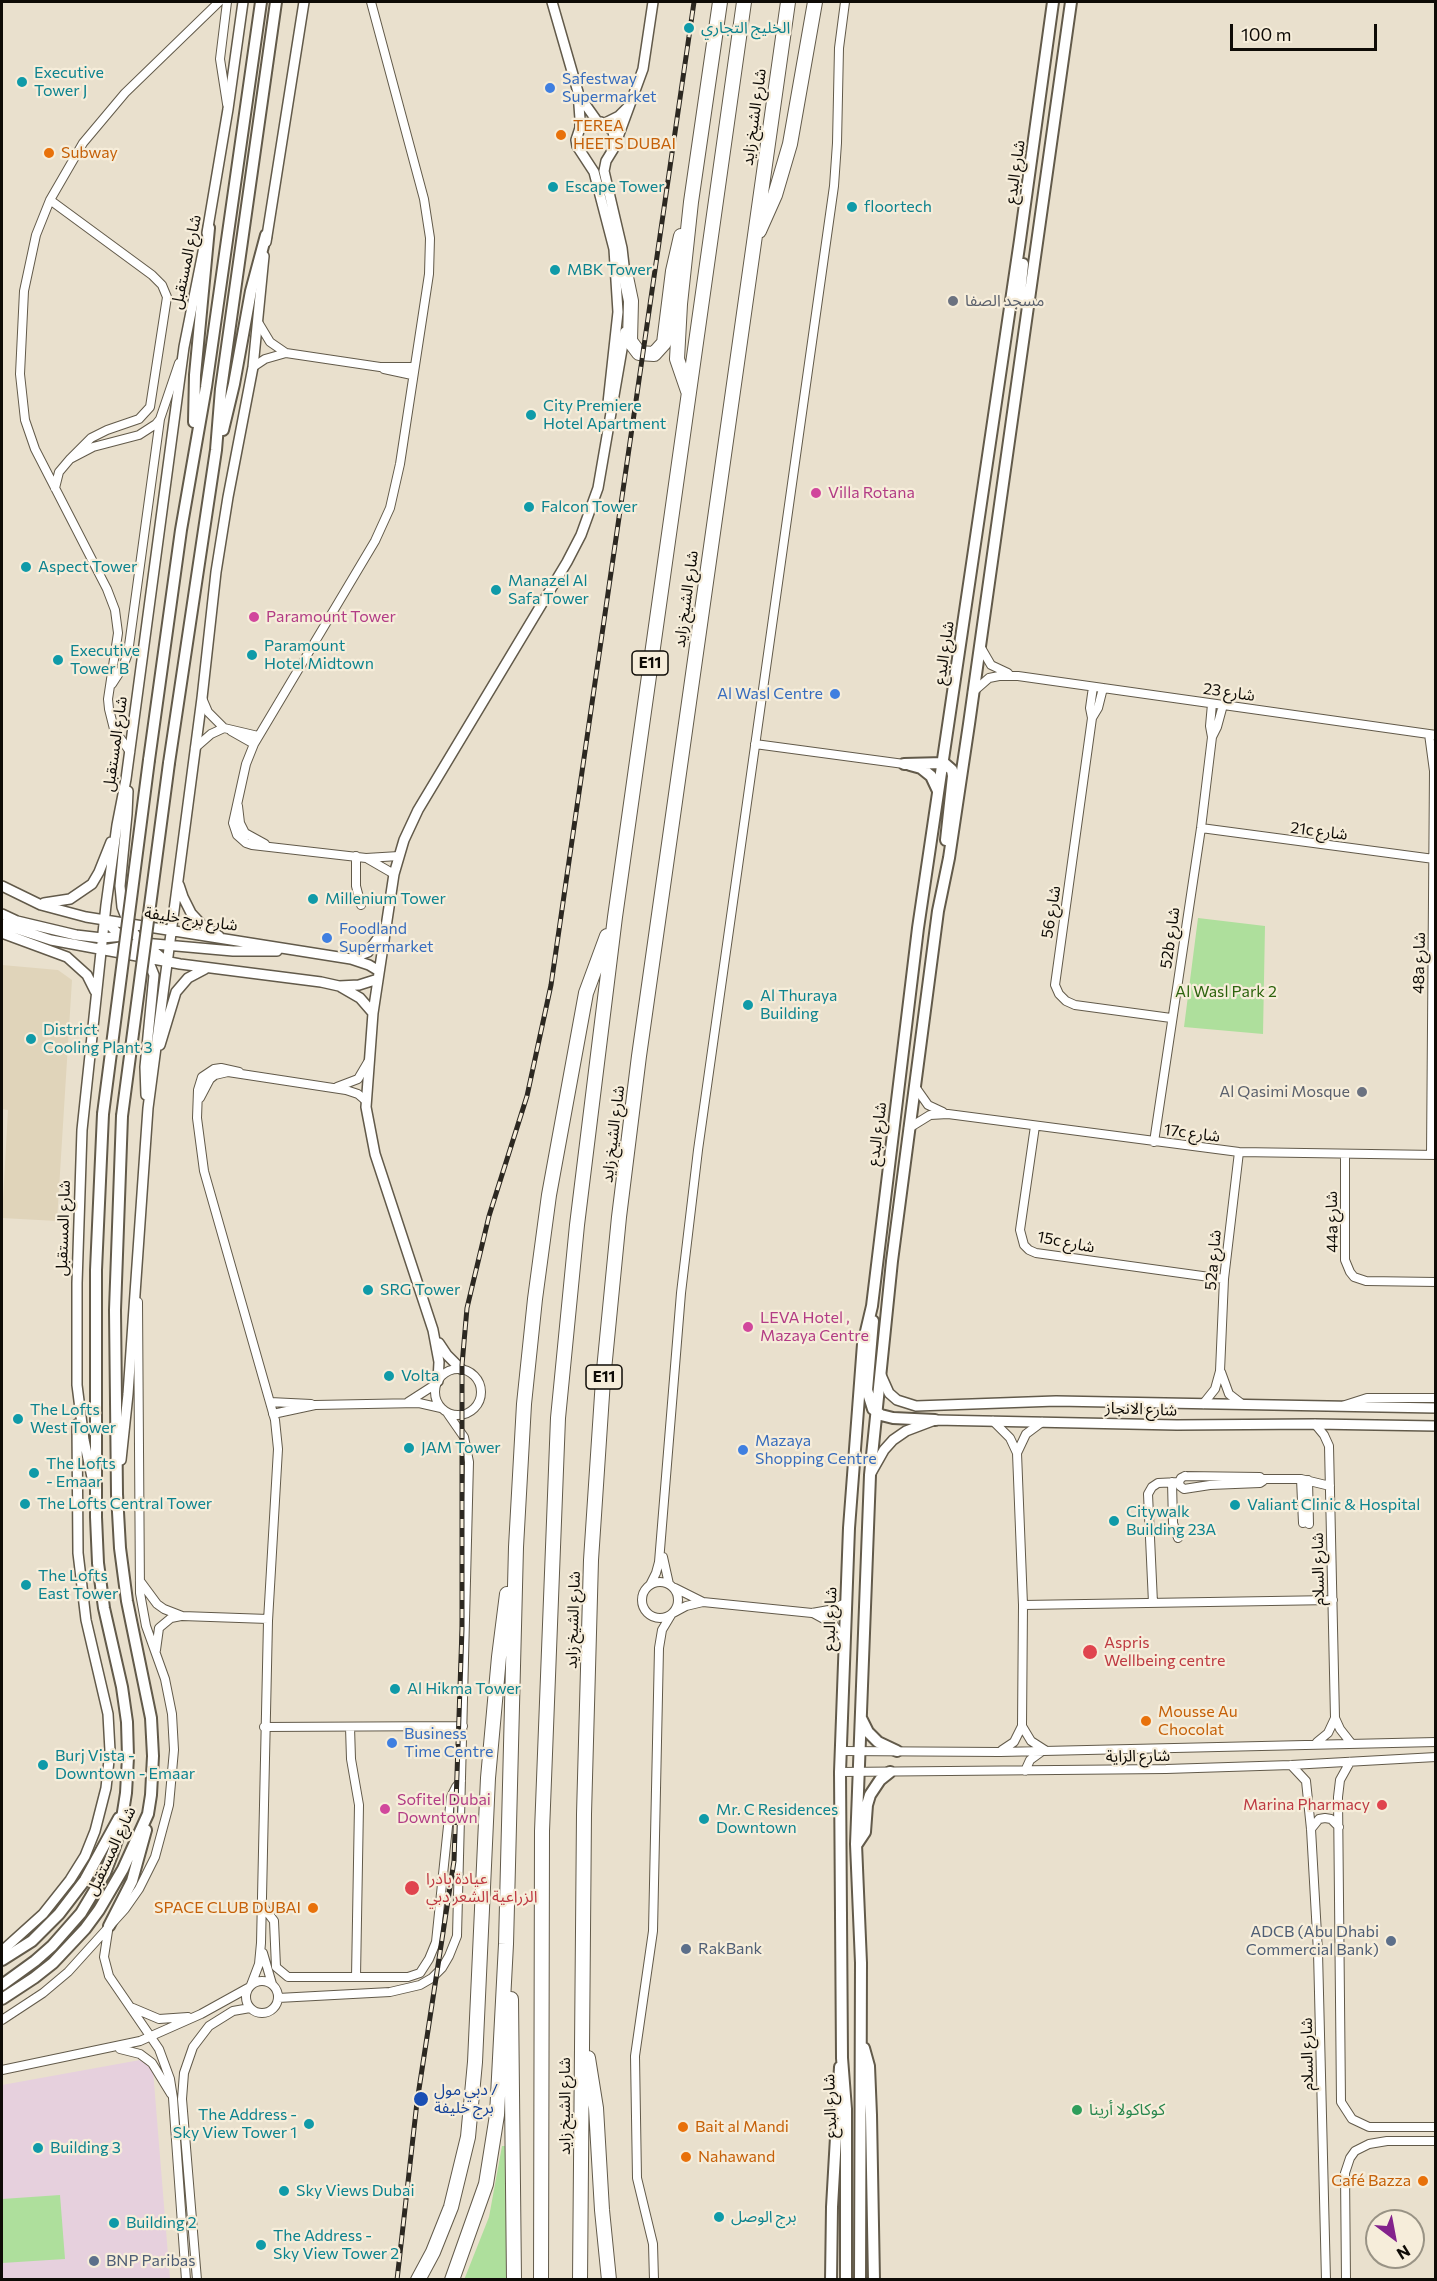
<!DOCTYPE html>
<meta charset="utf-8">
<style>
body{margin:0}
#map{position:relative;width:1437px;height:2281px;overflow:hidden;background:#e9e0cd;font-family:Commissioner,sans-serif}
canvas{display:block}
.frame{position:absolute;inset:0;border:3px solid #0e0b06;pointer-events:none}
.north{position:absolute;left:1365px;top:2209px;width:60px;height:60px;box-sizing:border-box;background:#f6edda;border:2px solid #999385;border-radius:50%;rotate:148deg;font-size:16px;font-weight:700;line-height:24px;text-align:center;color:#0e0b06}
.north::after{content:'';display:block;margin:auto;width:21px;height:27px;background:#83228c;clip-path:polygon(50% 0,100% 100%,50% 72%,0 100%)}
.scale{position:absolute;left:1230px;top:24px;width:147px;height:27px;box-sizing:border-box;border:3px solid #0e0b06;border-top:0;padding-left:8px;font-size:18px;line-height:21px;white-space:nowrap;color:#0e0b06;-webkit-text-stroke:4px #f6edda;paint-order:stroke}
</style>
<div id="map">
<canvas width="1437" height="2281"></canvas>
<div class="frame"></div>
<div class="north">N</div>
<div class="scale">100 m</div>
</div>
<script>
const c = document.querySelector('canvas').getContext('2d');
c.lineJoin = 'round';
function fill(path, color) { c.fillStyle = color; c.fill(path, 'evenodd'); }
const shape = rows => new Path2D(rows.map(r => 'M' + r).join(''));
function trace(path, color, width, dash) { c.strokeStyle = color; c.lineWidth = width; c.lineCap = dash ? 'butt' : 'round'; c.setLineDash(dash || []); c.stroke(path); }
function drawText(font, color, halo, rows, align = 'center') {
  c.font = font + ' Commissioner,"Noto Sans Arabic",sans-serif'; c.lineWidth = 4.5; c.setLineDash([]); c.textBaseline = 'middle'; c.strokeStyle = halo; c.fillStyle = color; for (const [text, x, y, turn = 0] of rows) {
    c.save(); c.translate(x, y); c.rotate((+turn || 0) * Math.PI / 180); c.textAlign = isNaN(turn) ? turn : align; if (halo) c.strokeText(text, 0, 0); c.fillText(text, 0, 0); c.restore();
  }
}
const commercial = shape([
 [140,2060,153,2070,170,2279,2,2280,2,2085]
]);
const built = shape([
 [2,965,58,970,72,980,57,1221,2,1218,8,1110,2,1109]
]);
const green = shape([
 [1198,918,1265,926,1263,1034,1184,1027],
 [502,2146,506,2146,506,2279,464,2280,489,2217],
 [60,2195,65,2259,2,2263,2,2199]
]);
const minor = shape([
 [227,2,220,59,227,104],
 [371,2,424,199,430,238,429,274,400,464,390,508,375,541,254,744,246,764,233,823,237,835,246,843,252,845,366,858,399,856],
 [50,200,152,275,162,285,167,297,150,407,139,419,107,430,91,438,70,459],
 [258,322,270,342,286,353],
 [253,367,265,359,286,353,380,367,413,367],
 [384,369,412,375],
 [55,488,59,472,70,459,93,447,139,435,156,424,160,419,179,363],
 [980,646,991,665,1008,673],
 [112,684,123,667,128,653,160,419],
 [1093,687,1090,708,1092,718,1055,985,1059,994,1066,1001,1075,1005,1171,1018],
 [973,692,989,678,999,676,1018,676,1436,735],
 [202,698,208,712,224,728,258,736],
 [1092,718,1098,708,1103,688],
 [231,731,254,744],
 [1429,734,1434,771,1431,1155],
 [1212,737,1217,727,1223,705],
 [755,744,904,764],
 [195,748,211,734,224,728],
 [130,752,114,729,109,709,108,699,118,633,115,610,107,589,35,449,25,420,20,374,24,291,36,235,50,200,83,143,125,93,219,2],
 [238,806,240,823,245,833,265,844],
 [1201,828,1434,859],
 [356,856,356,886,361,905],
 [368,859,394,874],
 [239,1072,221,1068,214,1069,202,1077,198,1090,197,1118,204,1171,275,1420,278,1449,268,1621,261,1943,259,1964,251,1985],
 [337,1087,358,1079,368,1062],
 [916,1088,928,1105,943,1112],
 [200,1098,210,1079,215,1075,228,1072,346,1090,358,1094,365,1100],
 [1035,1126,1020,1230,1024,1245,1029,1250,1036,1253,1224,1279],
 [909,1128,930,1115,948,1114,1239,1152,1436,1155],
 [1154,1142,1201,828,1212,737,1210,726,1212,704],
 [1345,1154,1345,1260,1350,1272,1354,1277,1366,1281,1436,1282],
 '435 1392a23 23 0 1 1 46 0a23 23 0 1 1-46 0Z',
 [1221,1372,1229,1394,1242,1404],
 [270,1402,311,1404],
 [408,1402,436,1384],
 [1203,1404,1215,1389,1220,1371,1224,1279,1239,1152],
 [1342,1406,1367,1398,1436,1398],
 [273,1414,315,1405,419,1403,441,1408],
 [993,1421,1010,1438,1017,1453,1023,1605,1022,1726,1014,1742,1002,1750],
 [1315,1424,1324,1435,1329,1446,1335,1718,1340,1729,1351,1743],
 [1017,1453,1026,1434,1042,1422],
 [1185,1476,1260,1477,1263,1481,1260,1483,1210,1485,1184,1489,1180,1486,1179,1482,1181,1478,1185,1476],
 [1263,1479,1301,1479,1330,1486],
 [1301,1479,1303,1523],
 [1308,1480,1309,1524],
 [1172,1482,1173,1523,1178,1538],
 [663,1557,669,1584],
 [140,1581,157,1604,164,1609,182,1616,268,1619],
 '642 1600a18 18 0 1 1 36 0a18 18 0 1 1-36 0Z',
 [650,1585,656,1573,659,1562,681,1293,698,1150,834,186,837,143,839,48,845,2],
 [675,1588,703,1602],
 [1153,1603,1148,1494,1152,1487,1158,1483,1179,1482],
 [1023,1605,1333,1600],
 [673,1613,686,1606,703,1602,812,1613,829,1610,846,1603],
 [813,1613,833,1624,844,1639],
 [156,1650,159,1628,171,1618,181,1616],
 [1022,1726,1031,1741,1045,1750],
 [264,1727,463,1726],
 [350,1727,351,1759,359,1805,356,1977],
 [1317,1742,1328,1733,1335,1718],
 [841,1751,1000,1752,1436,1742],
 [1350,1762,1340,1780,1338,1797,1341,2102,1352,2119,1369,2127,1436,2127],
 [1291,1765,1306,1781,1311,1829,1318,1952,1326,2280],
 [1025,1771,1030,1760,1041,1752],
 [840,1772,1166,1769,1291,1765,1436,1757],
 [1311,1829,1319,1819,1325,1818,1331,1819,1339,1827],
 [262,1905,274,1921,276,1967,288,1977,408,1977,420,1973,429,1959,436,1942,451,1797,456,1787,461,1781],
 [108,1931,104,1957,109,1976,159,2049,170,2079,173,2098,186,2280],
 [263,1953,272,1984],
 '246 1997a16 16 0 1 1 32 0a16 16 0 1 1-32 0Z',
 [278,1998,390,1992,420,1985,432,1978,442,1968,449,1956,457,1936,469,1462,464,1437,448,1414],
 [133,2008,159,2019,188,2017],
 [2,2020,43,1993,68,1972,125,1909,139,1889,155,1857,169,1805,174,1750,172,1714,165,1679,146,1626,140,1593,138,1302],
 [120,2049,140,2054,152,2063,171,2094],
 [2,2070,140,2041,201,2014,248,1988],
 [197,2280,182,2099,184,2073,193,2047,209,2026,233,2011,250,2008],
 [654,2280,653,2244,637,2178,635,2056,653,1931,659,1648,662,1630,671,1615],
 [1346,2280,1345,2173,1350,2158,1355,2151,1369,2144,1387,2141,1436,2141]
]);
const tertiary = shape([
 [552,2,578,92,580,119,580,128,576,140,577,146,594,172,614,249,618,312,608,403],
 [580,97,597,121],
 [605,123,619,116,628,107],
 [580,128,591,122,601,122,613,131,615,143],
 [207,233,228,109,243,2],
 [266,242,304,2],
 [626,283,622,248,604,171,606,161,614,148,643,69,653,2],
 [128,791,127,814,120,886,122,907,129,925,136,936,163,959],
 [179,885,183,897,191,913,203,926,219,936],
 [2,886,41,905,86,917,351,959,369,965,379,971],
 [44,903,70,899,92,884,99,872,111,842],
 [2,914,17,921,76,935,102,938,124,936],
 [104,920,143,957,150,965,154,975,145,1067,146,1095],
 [2,924,51,940,180,964,321,982,339,986,359,985,378,979],
 [2,933,67,957,87,975,95,991],
 [103,950,143,943,233,951,277,951],
 [352,958,368,952,381,934],
 [341,987,360,998,373,1013],
 [160,1045,176,992,188,978,205,969],
 [439,1343,447,1355,461,1369],
 [881,1375,889,1393,897,1400,916,1406,1056,1401,1436,1408],
 [438,1381,439,1362,433,1330,375,1154,366,1107,373,1013,394,874,404,840,418,810,567,562,581,535,598,488,625,332],
 [121,1460,128,1394,148,1108,202,698,216,572,228,497,253,367,264,256],
 [871,1473,884,1450,893,1440,906,1431,935,1420,1177,1425,1315,1424,1436,1426],
 [93,1482,84,1440,77,1385,77,1283,82,1130,106,905,117,825,126,779,184,347,204,247],
 [2,1951,43,1914,70,1880,85,1856,95,1831,106,1788,110,1751,108,1714,86,1620,78,1553,77,1424]
]);
const secondary = shape([
 [1023,264,1020,293,1022,299,1030,302],
 [194,422,195,375,209,228],
 [223,430,234,384,251,291,266,235],
 [149,760,181,530,206,387,261,2],
 [169,763,216,450,221,389,276,2],
 [904,764,944,763,952,770,953,776,946,840],
 [910,765,921,768,931,776,938,791],
 [873,1321,867,1390,873,1409,881,1415,893,1418,935,1420],
 [861,1718,868,1732,878,1742,897,1751],
 [857,1844,865,1832,867,1805,870,1795,880,1780,890,1772],
 [109,1926,132,1881,146,1830],
 [2,1960,32,1941,59,1914,85,1880,119,1818],
 [2,1985,35,1961,52,1946,81,1913,105,1873,113,1852,120,1831,126,1793,128,1757,127,1722,122,1687,104,1608,98,1563,96,1517,96,1270,103,1114],
 [2,1999,34,1978,53,1963,85,1929,99,1910,123,1869,148,1814,151,1795,153,1756,151,1718,127,1601,120,1548,117,1494,115,1310,122,1116],
 [864,2048,869,2066,871,2115,874,2280],
 [831,2280,832,2207,840,2067],
 [846,2280,846,2109,842,2058,840,1772,849,1528,863,1344,872,1306,918,928,1020,240,1053,2],
 [860,2280,861,1963,856,1844,870,1475,892,1261,938,911,949,858,969,724,1071,2]
]);
const motorway = shape([
 [759,231,775,195,790,144,815,2],
 [626,277,631,301,630,341,639,353,654,354,664,343,673,271,681,236],
 [688,391,677,359,680,304,691,202,720,2],
 [511,1999,514,2280],
 [588,2058,596,2108,602,2210,609,2280],
 [418,2280,433,2252,451,2207,468,2137,475,2062,488,1778,499,1657,507,1594],
 [452,2280,486,2184,497,2115,506,1944,516,1547,524,1404,535,1299,549,1195,586,993,607,936],
 [541,2280,542,1831,558,1418,577,1225,615,917,744,2],
 [580,2280,584,1814,591,1560,603,1380,619,1217,639,1056,788,2]
]);
const rail = shape([
 [397,2280,417,2102,454,1861,462,1629,462,1365,467,1308,489,1216,527,1096,551,985,694,2]
]);
const secondaryBridge = shape([
 [103,1114,149,760],
 [122,1116,169,763]
]);
const markers = [
 [689,28,6,"#0f9aa8"],
 [22,82,6,"#0f9aa8"],
 [550,88,6,"#3f7fe0"],
 [561,135,6,"#e8710a"],
 [49,153,6,"#e8710a"],
 [553,187,6,"#0f9aa8"],
 [852,207,6,"#0f9aa8"],
 [555,270,6,"#0f9aa8"],
 [953,301,6,"#6b7280"],
 [531,415,6,"#0f9aa8"],
 [816,493,6,"#d1479c"],
 [529,507,6,"#0f9aa8"],
 [26,567,6,"#0f9aa8"],
 [496,590,6,"#0f9aa8"],
 [254,617,6,"#d1479c"],
 [252,655,6,"#0f9aa8"],
 [58,660,6,"#0f9aa8"],
 [835,694,6,"#3f7fe0"],
 [313,899,6,"#0f9aa8"],
 [327,938,6,"#3f7fe0"],
 [748,1005,6,"#0f9aa8"],
 [31,1039,6,"#0f9aa8"],
 [1362,1092,6,"#6b7280"],
 [368,1290,6,"#0f9aa8"],
 [748,1327,6,"#d1479c"],
 [389,1376,6,"#0f9aa8"],
 [18,1419,6,"#0f9aa8"],
 [409,1448,6,"#0f9aa8"],
 [743,1450,6,"#3f7fe0"],
 [34,1473,6,"#0f9aa8"],
 [25,1504,6,"#0f9aa8"],
 [1235,1505,6,"#0f9aa8"],
 [1114,1521,6,"#0f9aa8"],
 [26,1585,6,"#0f9aa8"],
 [1090,1652,8,"#e0444e"],
 [395,1689,6,"#0f9aa8"],
 [1146,1721,6,"#e8710a"],
 [392,1743,6,"#3f7fe0"],
 [43,1765,6,"#0f9aa8"],
 [1382,1805,6,"#e0444e"],
 [385,1809,6,"#d1479c"],
 [704,1819,6,"#0f9aa8"],
 [412,1888,8,"#e0444e"],
 [313,1908,6,"#e8710a"],
 [1391,1941,6,"#5c6f8a"],
 [686,1949,6,"#5c6f8a"],
 [421,2099,8,"#1a4fb4"],
 [1077,2110,6,"#2e9e5b"],
 [309,2124,6,"#0f9aa8"],
 [683,2127,6,"#e8710a"],
 [38,2148,6,"#0f9aa8"],
 [686,2157,6,"#e8710a"],
 [1423,2181,6,"#e8710a"],
 [284,2191,6,"#0f9aa8"],
 [719,2217,6,"#0f9aa8"],
 [114,2223,6,"#0f9aa8"],
 [261,2245,6,"#0f9aa8"],
 [94,2261,6,"#5c6f8a"]
];
const shields = [
 [650,663,36],
 [604,1377,36]
];
const shieldNames = [
 ["E11",650,663],
 ["E11",604,1377]
];
const cultureNames = [
 ["الخليج التجاري",701,28],
 ["Executive",34,73],
 ["Tower J",34,91],
 ["Escape Tower",565,187],
 ["floortech",864,207],
 ["MBK Tower",567,270],
 ["City Premiere",543,406],
 ["Hotel Apartment",543,424],
 ["Falcon Tower",541,507],
 ["Aspect Tower",38,567],
 ["Manazel Al",508,581],
 ["Safa Tower",508,599],
 ["Paramount",264,646],
 ["Hotel Midtown",264,664],
 ["Executive",70,651],
 ["Tower B",70,669],
 ["Millenium Tower",325,899],
 ["Al Thuraya",760,996],
 ["Building",760,1014],
 ["District",43,1030],
 ["Cooling Plant 3",43,1048],
 ["SRG Tower",380,1290],
 ["Volta",401,1376],
 ["The Lofts",30,1410],
 ["West Tower",30,1428],
 ["JAM Tower",421,1448],
 ["The Lofts",46,1464],
 ["- Emaar",46,1482],
 ["The Lofts Central Tower",37,1504],
 ["Valiant Clinic & Hospital",1247,1505],
 ["Citywalk",1126,1512],
 ["Building 23A",1126,1530],
 ["The Lofts",38,1576],
 ["East Tower",38,1594],
 ["Al Hikma Tower",407,1689],
 ["Burj Vista -",55,1756],
 ["Downtown - Emaar",55,1774],
 ["Mr. C Residences",716,1810],
 ["Downtown",716,1828],
 ["The Address -",297,2115,"right"],
 ["Sky View Tower 1",297,2133,"right"],
 ["Building 3",50,2148],
 ["Sky Views Dubai",296,2191],
 ["برج الوصل",731,2217],
 ["Building 2",126,2223],
 ["The Address -",273,2236],
 ["Sky View Tower 2",273,2254]
];
const shopNames = [
 ["Safestway",562,79],
 ["Supermarket",562,97],
 ["Al Wasl Centre",823,694,"right"],
 ["Foodland",339,929],
 ["Supermarket",339,947],
 ["Mazaya",755,1441],
 ["Shopping Centre",755,1459],
 ["Business",404,1734],
 ["Time Centre",404,1752]
];
const streetNames = [
 ["شارع الشيخ زايد",754,117,-82],
 ["شارع البدع",1015,172,-82],
 ["شارع المستقبل",186,262,-78],
 ["شارع الشيخ زايد",686,599,-82],
 ["شارع البدع",944,653,-82],
 ["شارع 23",1229,692,8],
 ["شارع المستقبل",115,744,-82],
 ["21c شارع",1319,831,7],
 ["شارع 56",1051,912,-81],
 ["شارع برج خليفة",191,919,8],
 ["52b شارع",1170,938,-82],
 ["48a شارع",1419,963,-89],
 ["17c شارع",1192,1133,7],
 ["شارع الشيخ زايد",613,1134,-83],
 ["شارع البدع",877,1134,-83],
 ["44a شارع",1332,1222,-91],
 ["شارع المستقبل",63,1228,-88],
 ["15c شارع",1066,1242,11],
 ["52a شارع",1213,1260,-85],
 ["شارع الانجاز",1141,1409,2],
 ["شارع السلام",1318,1569,-91],
 ["شارع البدع",830,1619,-88],
 ["شارع الشيخ زايد",573,1620,-88],
 ["شارع الراية",1138,1756,-1],
 ["شارع المستقبل",111,1851,-65],
 ["شارع السلام",1307,2054,-91],
 ["شارع الشيخ زايد",565,2106,-90],
 ["شارع البدع",830,2106,-92]
];
const foodNames = [
 ["TEREA",573,126],
 ["HEETS DUBAI",573,144],
 ["Subway",61,153],
 ["Mousse Au",1158,1712],
 ["Chocolat",1158,1730],
 ["SPACE CLUB DUBAI",301,1908,"right"],
 ["Bait al Mandi",695,2127],
 ["Nahawand",698,2157],
 ["Café Bazza",1411,2181,"right"]
];
const worshipNames = [
 ["مسجد الصفا",965,301],
 ["Al Qasimi Mosque",1350,1092,"right"]
];
const hotelNames = [
 ["Villa Rotana",828,493],
 ["Paramount Tower",266,617],
 ["LEVA Hotel ,",760,1318],
 ["Mazaya Centre",760,1336],
 ["Sofitel Dubai",397,1800],
 ["Downtown",397,1818]
];
const parkNames = [
 ["Al Wasl Park 2",1226,992]
];
const healthNames = [
 ["Aspris",1104,1643],
 ["Wellbeing centre",1104,1661],
 ["Marina Pharmacy",1370,1805,"right"],
 ["عيادة بادرا",426,1879],
 ["الزراعية الشعر دبي",426,1897]
];
const serviceNames = [
 ["ADCB (Abu Dhabi",1379,1932,"right"],
 ["Commercial Bank)",1379,1950,"right"],
 ["RakBank",698,1949],
 ["BNP Paribas",106,2261]
];
const transitNames = [
 ["دبي مول /",434,2090],
 ["برج خليفة",434,2108]
];
const leisureNames = [
 ["كوكاكولا أرينا",1089,2110]
];
fill(commercial, '#e6d0dd');
fill(built, '#e0d4ba');
fill(green, '#aedf9c');
trace(minor, '#625a4a', 10);
trace(tertiary, '#625a4a', 12);
trace(secondary, '#625a4a', 14);
trace(motorway, '#625a4a', 16);
trace(minor, '#fff', 8);
trace(tertiary, '#fff', 9);
trace(secondary, '#fff', 10);
trace(motorway, '#fff', 14);
trace(rail, '#2c2821', 5);
trace(rail, '#f6edda', 3, [9]);
trace(secondaryBridge, '#625a4a', 14, []);
trace(secondaryBridge, '#fff', 10);
for (const [x, y, r, color] of markers) { const dot = new Path2D(); dot.arc(x, y, r, 0, 2 * Math.PI); c.fillStyle = color; c.fill(dot); trace(dot, '#f6edda', 2); }
for (const [x, y, w] of shields) { const box = new Path2D(); box.roundRect(x - w / 2, y - 12, w, 24, 4.5); c.fillStyle = '#f6edda'; c.fill(box); trace(box, '#0e0b06', 1.5); }
drawText('bold 15px', '#0e0b06', null, shieldNames);
drawText('16px', '#0d838f', '#f6edda', cultureNames, 'left');
drawText('16px', '#366cbe', '#f6edda', shopNames, 'left');
drawText('16px', '#0e0b06', '#f6edda', streetNames);
drawText('16px', '#c56008', '#f6edda', foodNames, 'left');
drawText('16px', '#5b616d', '#f6edda', worshipNames, 'left');
drawText('16px', '#b23c85', '#f6edda', hotelNames, 'left');
drawText('16px', '#2c630d', '#f6edda', parkNames);
drawText('16px', '#be3a42', '#f6edda', healthNames, 'left');
drawText('16px', '#4e5e75', '#f6edda', serviceNames, 'left');
drawText('16px', '#164399', '#f6edda', transitNames, 'left');
drawText('16px', '#27864d', '#f6edda', leisureNames, 'left');
</script>
